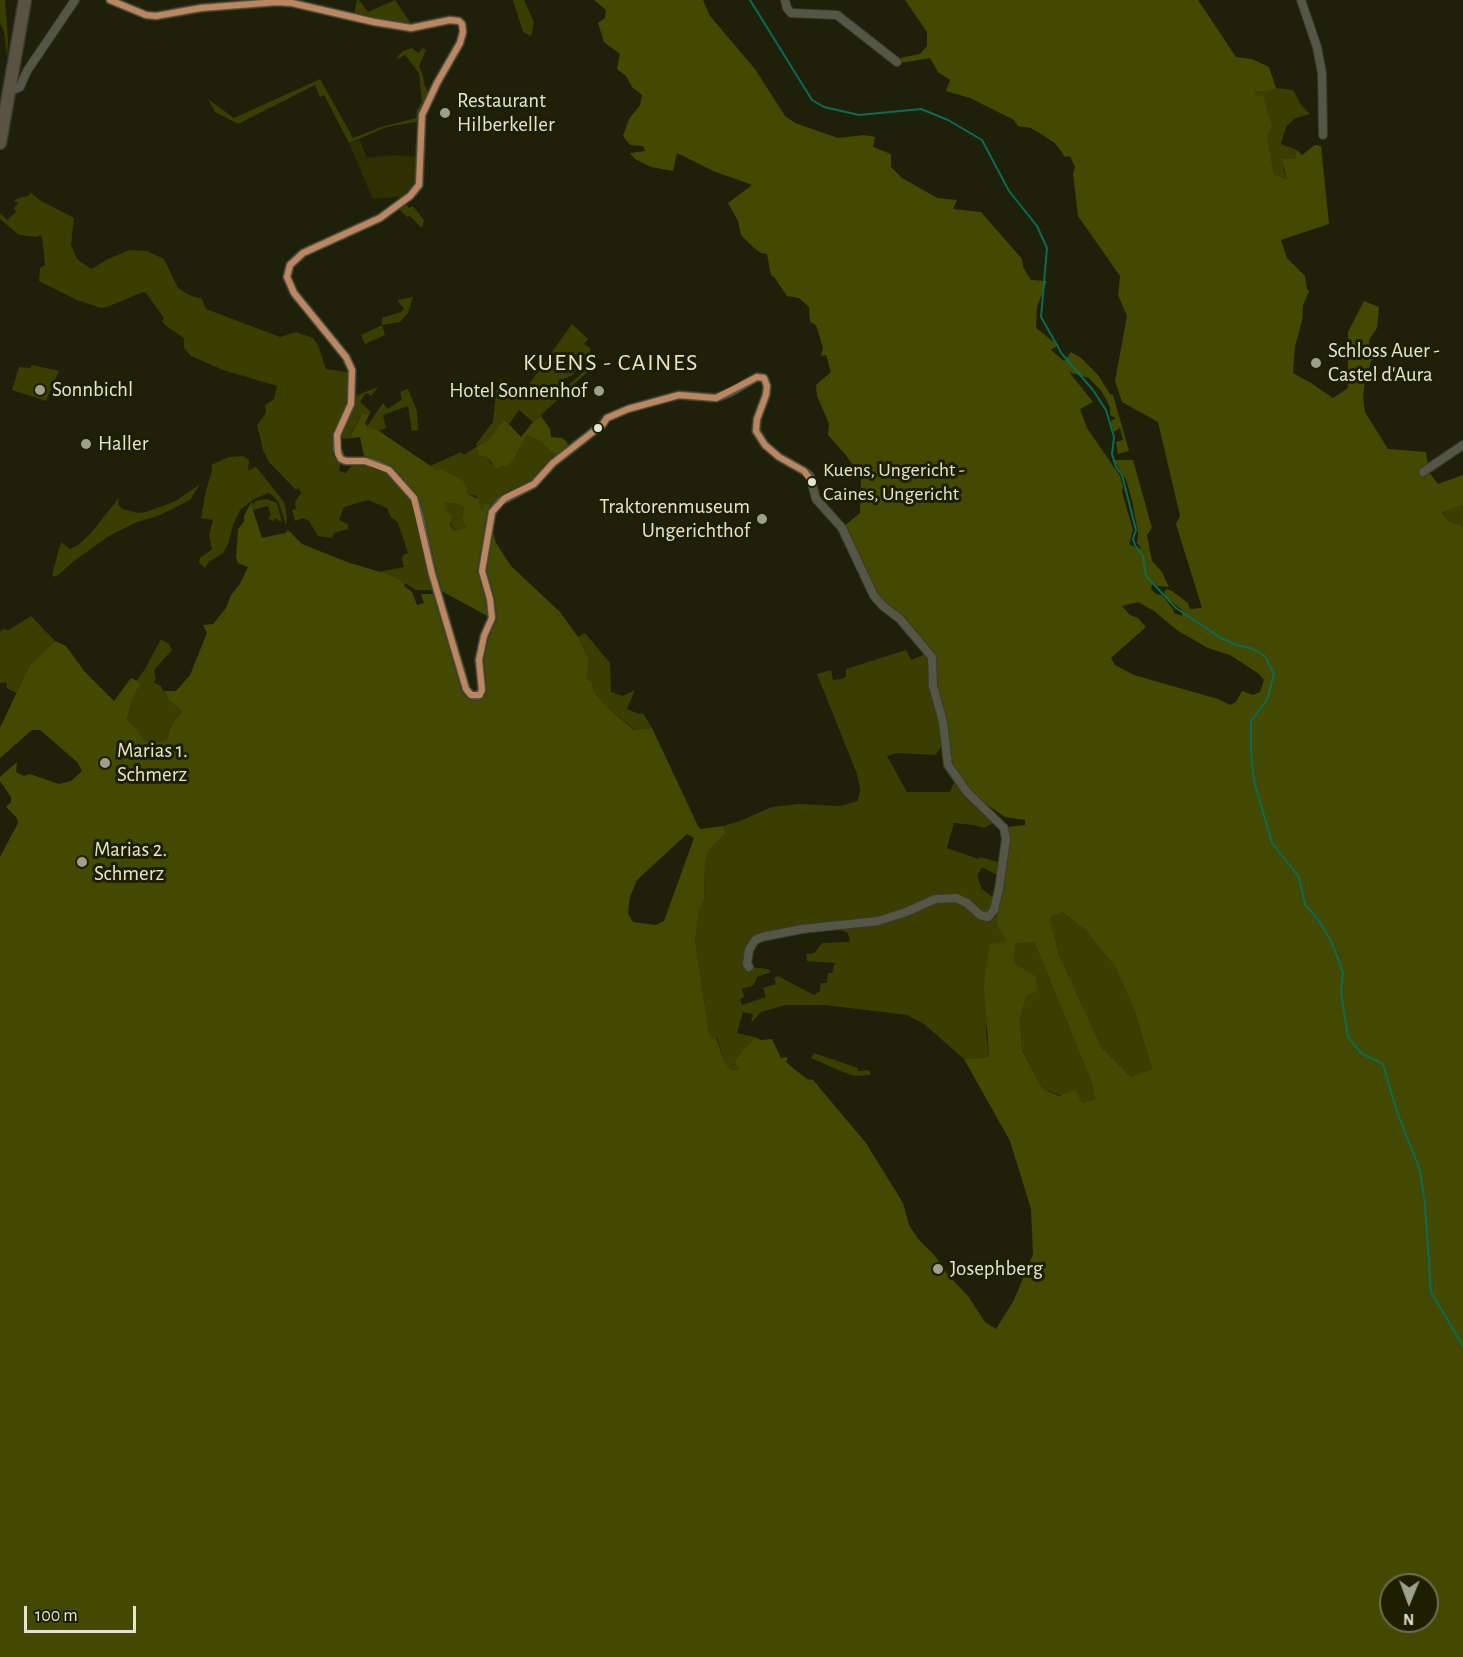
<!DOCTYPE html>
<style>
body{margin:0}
#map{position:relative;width:1463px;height:1657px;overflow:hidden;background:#1e2009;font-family:"Alegreya Sans",sans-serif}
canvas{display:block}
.north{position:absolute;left:1379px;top:1573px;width:60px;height:60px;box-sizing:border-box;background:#1d1f01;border:2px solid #6c6e53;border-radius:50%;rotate:181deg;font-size:16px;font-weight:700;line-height:24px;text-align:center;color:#e2e5cf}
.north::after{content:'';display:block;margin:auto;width:21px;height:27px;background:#9da08a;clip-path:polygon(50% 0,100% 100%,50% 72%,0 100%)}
.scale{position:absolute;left:24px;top:1606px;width:112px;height:27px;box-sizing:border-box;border:3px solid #e2e5cf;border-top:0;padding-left:8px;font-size:18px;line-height:21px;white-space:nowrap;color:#e2e5cf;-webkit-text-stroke:4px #1d1f01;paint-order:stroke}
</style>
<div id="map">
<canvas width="1463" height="1657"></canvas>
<div class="north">N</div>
<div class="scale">100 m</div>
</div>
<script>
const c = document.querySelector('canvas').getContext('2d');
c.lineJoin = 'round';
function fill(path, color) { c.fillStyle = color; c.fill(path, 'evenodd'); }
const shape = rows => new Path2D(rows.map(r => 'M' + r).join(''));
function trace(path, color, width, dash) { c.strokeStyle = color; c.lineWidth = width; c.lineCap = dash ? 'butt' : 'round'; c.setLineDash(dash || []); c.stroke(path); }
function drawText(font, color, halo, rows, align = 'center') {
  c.font = font + ' "Alegreya Sans",sans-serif'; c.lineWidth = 6; c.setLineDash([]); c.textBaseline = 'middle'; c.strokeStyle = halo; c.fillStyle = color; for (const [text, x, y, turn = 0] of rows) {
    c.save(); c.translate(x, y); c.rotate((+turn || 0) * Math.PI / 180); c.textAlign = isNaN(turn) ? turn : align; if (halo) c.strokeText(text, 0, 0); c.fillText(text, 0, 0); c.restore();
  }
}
const built = shape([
 [360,140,367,158,393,155,421,157,421,175,410,196,373,199,349,143]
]);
const green = shape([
 [0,0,5,0,8,40,7,58,4,31,0,23],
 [357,0,359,0,368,12,395,0,414,28,354,14],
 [513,0,524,0,534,22,531,36,523,32],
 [412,48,418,53,423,48,426,50,419,66,423,76,424,84,430,96,421,121,387,127,349,143,324,95,320,97,315,85,238,124,215,112,208,99,234,118,320,79,353,138,381,127,416,118,417,110,422,102,419,73,405,55,398,59,397,57,403,51],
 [1276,88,1293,90,1301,105,1310,114,1295,118,1286,127,1281,144,1297,150,1294,159,1283,168,1287,179,1274,174,1267,136,1255,95,1255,91,1268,92],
 [30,192,41,201,74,218,71,245,77,259,91,269,108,259,130,250,147,251,164,259,178,288,189,295,202,299,206,309,280,337,296,332,313,338,318,345,326,369,353,373,355,396,378,387,371,396,366,393,360,402,371,412,369,415,361,415,351,433,353,438,336,439,341,459,339,471,345,473,357,461,377,464,414,498,437,590,416,590,405,583,378,572,404,567,402,560,403,555,408,553,398,523,391,517,387,508,368,500,344,507,339,520,348,524,348,529,334,533,332,538,318,536,309,521,303,518,295,521,292,510,296,509,295,502,301,493,299,488,296,490,269,462,263,450,257,425,266,413,265,405,274,399,277,386,223,370,191,356,184,348,184,338,166,326,162,321,164,318,146,293,143,292,107,307,101,308,77,300,39,281,40,268,45,265,42,237,40,235,37,237,19,235,0,219,0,213,7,220,16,212,14,208,18,203,14,200,30,195],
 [405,203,409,208,413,206,424,220,422,228,410,216,407,217,398,208],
 [413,297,408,313,400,322,382,325,385,335,365,344,361,335,382,325,382,318,401,312,404,309,397,300],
 [572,324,588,339,584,344,590,348,591,355,586,354,585,357,577,358,577,360,580,360,573,375,561,380,560,386,556,391,557,393,559,393,581,374,582,368,591,362,597,363,538,418,533,422,519,410,509,424,504,419,488,440,477,446,476,444,493,422,496,391,500,384,500,378,518,397,520,397],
 [32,365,59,371,46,401,12,390,19,367,30,368],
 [408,389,417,411,418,430,412,431,408,406,383,415,386,428,379,431,367,426,383,403,388,409,402,399,400,392],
 [527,436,537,439,555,454,564,454,540,479,484,512,482,511,476,496,465,493,460,478,440,468,438,471,430,466,461,452,464,455,476,447,478,455,488,458,491,464,503,465,514,459],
 [243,456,249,460,248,471,255,467,257,468,284,502,287,517,286,525,279,503,275,498,269,493,254,499,240,510,233,525,228,544,223,553,209,562,205,568,199,562,200,558,212,549,209,535,213,520,201,518,206,490,212,471,211,465,229,457],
 [200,484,190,500,158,516,137,522,109,536,74,561,56,577,52,575,61,542,70,549,78,545,90,534,119,498,118,504,122,509,138,513,146,512,176,501],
 [267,499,277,503,282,522,275,518,274,521,268,519,271,515,268,506,253,510,252,506,255,501],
 [445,503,457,504,465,509,466,527,454,531,445,510],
 [1463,505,1463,526,1448,521,1442,511],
 [31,616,55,641,29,666,16,693,7,688,6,682,0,683,0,632,3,629,9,630],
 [585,633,610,663,611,692,623,696,635,690,627,709,639,714,643,713,652,728,635,730,608,708,594,692,592,682,587,678,589,659,578,637],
 [161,639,169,644,172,650,154,670,156,678,154,683,161,686,168,700,182,711,171,726,167,740,148,744,127,719,132,700,141,683,136,681,145,669],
 [906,650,911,660,925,654,927,656,930,689,931,698,939,716,942,746,935,755,897,753,887,756,907,792,950,792,955,780,995,822,984,828,973,825,954,823,947,848,978,859,980,857,1001,863,999,876,982,867,977,876,982,889,995,899,993,912,998,922,998,927,1008,941,987,1016,986,1032,989,1057,964,1059,924,1024,907,1015,825,1005,785,1005,761,1012,751,1023,753,1014,743,1012,737,1033,755,1037,734,1061,739,1069,731,1070,725,1062,717,1038,711,1038,709,1033,695,940,699,911,704,900,705,862,709,850,726,833,723,826,740,821,772,807,799,804,839,806,858,801,860,789,857,774,817,674,831,670,833,680,842,679,846,677,846,669],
 [836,926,840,930,847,932,850,939,849,942,822,943,814,953,806,954,807,961,835,963,832,973,828,973,827,983,821,983,820,991,814,995,778,976,774,978,776,984,763,988,766,997,742,1005,740,999,744,997,742,989,754,985,757,977,771,972,768,969,749,967,752,945,780,932],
 [1062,912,1086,931,1116,968,1135,1012,1152,1069,1132,1078,1102,1048,1059,955,1050,918],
 [1034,942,1092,1083,1095,1099,1082,1103,1043,1089,1022,1049,1020,1018,1027,995,1014,963,1015,944],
 [814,1053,858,1068,858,1071,869,1070,871,1075,855,1076,843,1072,811,1058]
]);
const forest = shape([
 [594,0,703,0,710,16,755,69,785,116,795,123,838,138,864,135,875,137,873,147,891,154,891,167,902,178,937,198,957,200,953,209,981,212,1022,259,1023,267,1031,280,1047,281,1037,307,1036,328,1058,345,1051,350,1064,361,1071,352,1081,358,1098,375,1110,394,1113,395,1129,451,1118,454,1116,442,1123,440,1120,428,1114,432,1110,422,1116,418,1110,415,1110,407,1102,392,1089,378,1069,372,1093,402,1080,409,1087,428,1120,476,1123,486,1122,492,1133,530,1129,544,1138,549,1141,548,1137,543,1138,533,1132,500,1126,480,1114,460,1133,460,1152,528,1147,535,1152,561,1162,572,1169,587,1157,586,1153,582,1151,589,1156,594,1162,595,1173,609,1174,613,1182,616,1182,610,1166,597,1164,592,1166,589,1172,591,1188,603,1190,609,1202,608,1176,524,1180,516,1158,422,1122,402,1115,381,1127,316,1118,295,1120,276,1078,216,1073,174,1075,167,1070,156,1065,157,1055,143,1031,128,1018,126,1014,120,970,98,946,91,950,80,938,72,930,58,901,63,900,58,920,54,927,46,927,32,905,0,1198,0,1236,57,1252,59,1269,67,1276,88,1268,92,1255,91,1255,95,1263,96,1272,126,1267,136,1274,174,1287,179,1282,159,1294,159,1297,150,1302,155,1315,145,1321,146,1329,224,1281,240,1287,258,1305,276,1307,289,1309,291,1303,305,1302,321,1295,346,1293,373,1311,383,1333,398,1348,388,1348,332,1364,301,1379,307,1377,328,1369,340,1370,347,1386,350,1386,354,1371,361,1365,382,1363,397,1365,412,1388,449,1426,452,1429,472,1438,484,1463,475,1463,505,1442,512,1448,521,1463,526,1463,1657,0,1657,0,857,18,823,17,818,6,807,11,802,11,797,0,781,0,777,17,762,16,772,24,776,30,774,59,784,71,781,82,771,77,762,40,730,32,730,0,758,0,728,29,666,55,641,66,646,85,672,114,701,131,678,141,683,132,700,127,719,148,744,167,740,171,726,182,711,168,700,164,691,176,691,190,675,207,633,203,625,213,624,226,608,231,595,240,584,248,567,238,563,236,557,238,529,244,522,244,516,252,501,252,507,262,538,285,533,288,530,302,544,347,562,387,574,405,583,404,586,412,592,417,605,424,603,421,594,438,594,471,695,480,695,479,660,491,618,436,588,414,498,389,470,365,461,360,437,353,438,351,434,362,414,369,415,365,423,367,426,379,431,435,469,438,471,440,468,460,478,466,485,466,493,478,499,482,511,484,511,484,504,497,505,490,521,496,543,511,566,560,612,578,637,589,659,587,678,592,682,594,692,608,708,634,730,652,728,698,826,701,829,723,826,726,833,709,850,705,862,704,900,699,911,695,940,709,1033,711,1038,716,1038,725,1062,731,1070,739,1069,734,1061,755,1037,761,1040,772,1039,781,1058,788,1057,786,1062,794,1069,807,1079,813,1080,866,1143,903,1203,909,1225,919,1240,935,1256,948,1275,968,1296,985,1322,996,1329,1014,1300,1033,1254,1031,1209,1010,1141,964,1059,989,1057,984,984,990,944,1007,941,998,927,996,918,1010,836,1008,827,1025,825,1025,820,1005,817,980,800,972,793,949,762,936,695,936,660,872,589,843,527,860,513,861,477,845,454,828,435,829,424,817,396,816,385,831,372,826,355,821,356,823,348,816,325,810,322,809,307,799,298,787,296,774,277,771,275,767,254,761,253,753,247,741,235,738,221,728,203,752,185,713,171,677,153,673,171,651,167,635,159,630,153,645,151,643,146,630,145,623,136,629,119,640,105,642,95,632,87,626,76,617,69,620,54,604,42,598,23,605,18,606,10],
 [445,503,457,504,465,509,462,518,466,527,454,531,450,525,452,515,445,510],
 [1138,602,1154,611,1178,631,1208,648,1230,655,1259,674,1264,680,1260,692,1253,695,1242,691,1236,702,1230,705,1218,699,1134,675,1115,665,1111,658,1146,627,1138,618,1130,615,1122,606],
 [687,834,694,838,664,921,656,925,633,922,628,913,630,897,637,880],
 [1062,912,1086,931,1116,968,1135,1012,1152,1069,1131,1077,1102,1048,1059,955,1050,918],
 [1034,942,1092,1083,1095,1099,1082,1103,1075,1090,1059,1096,1043,1089,1022,1050,1020,1018,1027,995,1038,991,1035,976,1014,963,1015,944],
 [1391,1585,1427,1585,1427,1621,1391,1621],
 [541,416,550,429,551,437,562,438,567,442,569,449,564,454,555,454,537,439,527,436,514,459,506,467,503,465,497,469,488,458,478,455,476,447,488,440,504,419,521,437,533,422]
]);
const stream = shape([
 [750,0,812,100,824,107,859,115,921,109,948,120,982,140,1009,191,1037,226,1047,248,1041,317,1062,354,1093,390,1106,410,1114,437,1112,454,1116,467,1122,475,1136,530,1133,539,1135,545,1143,556,1146,576,1176,608,1221,638,1237,645,1253,649,1265,656,1274,674,1267,700,1251,721,1251,752,1254,781,1272,843,1299,877,1305,905,1318,919,1331,941,1343,972,1341,992,1348,1037,1361,1053,1383,1064,1397,1112,1420,1170,1425,1205,1431,1292,1463,1346]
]);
const minor = shape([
 [110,0,146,15,156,16,201,8,277,2,292,3,374,22,411,28,450,20,459,21,462,24,463,32,460,43,437,83,422,115,419,185,410,196,380,218,303,253,290,265,287,277,294,293,346,357,352,370,351,404,337,435,337,449,341,459,346,461,365,461,377,464,389,470,414,498,419,513,432,574,466,689,471,695,478,696,482,690,479,660,484,636,492,618,490,599,482,571,492,512,501,501,534,484,553,463,603,424,607,418,628,409,679,395,716,398,731,392,757,377,764,378,767,386,766,395,757,419,756,431,765,445,779,457,804,471,810,476,816,499,842,528,874,596,883,606,900,619,932,657,933,686,943,722,948,765,967,792,1004,828,1006,839,999,889,994,910,988,917,980,915,967,903,956,898,935,899,906,912,878,921,802,929,762,937,755,940,749,950,747,964,749,967],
 [785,0,787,8,791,13,837,15,897,62],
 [1301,0,1317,47,1322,73,1323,135],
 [10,91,20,87,27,71,75,0],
 [1423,472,1463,445]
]);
const primary = shape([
 [0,143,25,0]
]);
const bus1 = shape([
 [110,0,146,15,156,16,201,8,277,2,292,3,374,22,411,28,450,20,459,21,462,24,463,32,460,43,437,83,422,115,419,185,410,196,380,218,303,253,290,265,287,277,294,293,346,357,352,370,351,404,337,435,338,454,341,459,346,461,365,461,389,470,414,498,432,574,466,689,471,695,480,695],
 [480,695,482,690,479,660,484,636,492,618,490,599,482,571,492,512,505,498,534,484,553,463,603,424,607,418,628,409,679,395,716,398,757,377,764,378,767,386,766,395,757,419,756,431,765,445,779,457,804,471,812,482]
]);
const markers = [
 [445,113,6,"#9da08a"],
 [1316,363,6,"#9da08a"],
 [40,390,6,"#9da08a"],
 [599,391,6,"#9da08a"],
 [598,428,5,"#e2e5cf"],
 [86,444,6,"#9da08a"],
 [812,482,5,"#e2e5cf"],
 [762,519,6,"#9da08a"],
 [105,763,6,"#9da08a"],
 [82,862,6,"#9da08a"],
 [938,1269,6,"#9da08a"]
];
const busNames = [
 ["Kuens, Ungericht -",823,470],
 ["Caines, Ungericht",823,494]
];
const poiNames = [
 ["Restaurant",457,101],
 ["Hilberkeller",457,125],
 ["Schloss Auer -",1328,351],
 ["Castel d'Aura",1328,375],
 ["Sonnbichl",52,390],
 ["Hotel Sonnenhof",587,391,"right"],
 ["Haller",98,444],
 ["Traktorenmuseum",750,507,"right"],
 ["Ungerichthof",750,531,"right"],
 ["Marias 1.",117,751],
 ["Schmerz",117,775],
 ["Marias 2.",94,850],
 ["Schmerz",94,874],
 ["Josephberg",950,1269]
];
const quarterNames = [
 ["KUENS - CAINES",611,363]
];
fill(built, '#2e3001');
fill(green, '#3b3e01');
fill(forest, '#444901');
trace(stream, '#0a6c55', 2);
trace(minor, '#393a2b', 10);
trace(primary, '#393a2b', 15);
trace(minor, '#555746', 8);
trace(primary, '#585343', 12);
trace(bus1, '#bb8660', 6);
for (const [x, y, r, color] of markers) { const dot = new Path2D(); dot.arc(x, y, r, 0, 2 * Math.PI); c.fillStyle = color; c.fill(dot); trace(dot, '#1d1f01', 2); }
drawText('20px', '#e2e5cf', '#1d1f01', busNames, 'left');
drawText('21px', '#e2e5cf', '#1d1f01', poiNames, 'left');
c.letterSpacing = '1.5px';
drawText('24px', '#e2e5cf', '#1d1f01', quarterNames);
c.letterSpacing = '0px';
</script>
